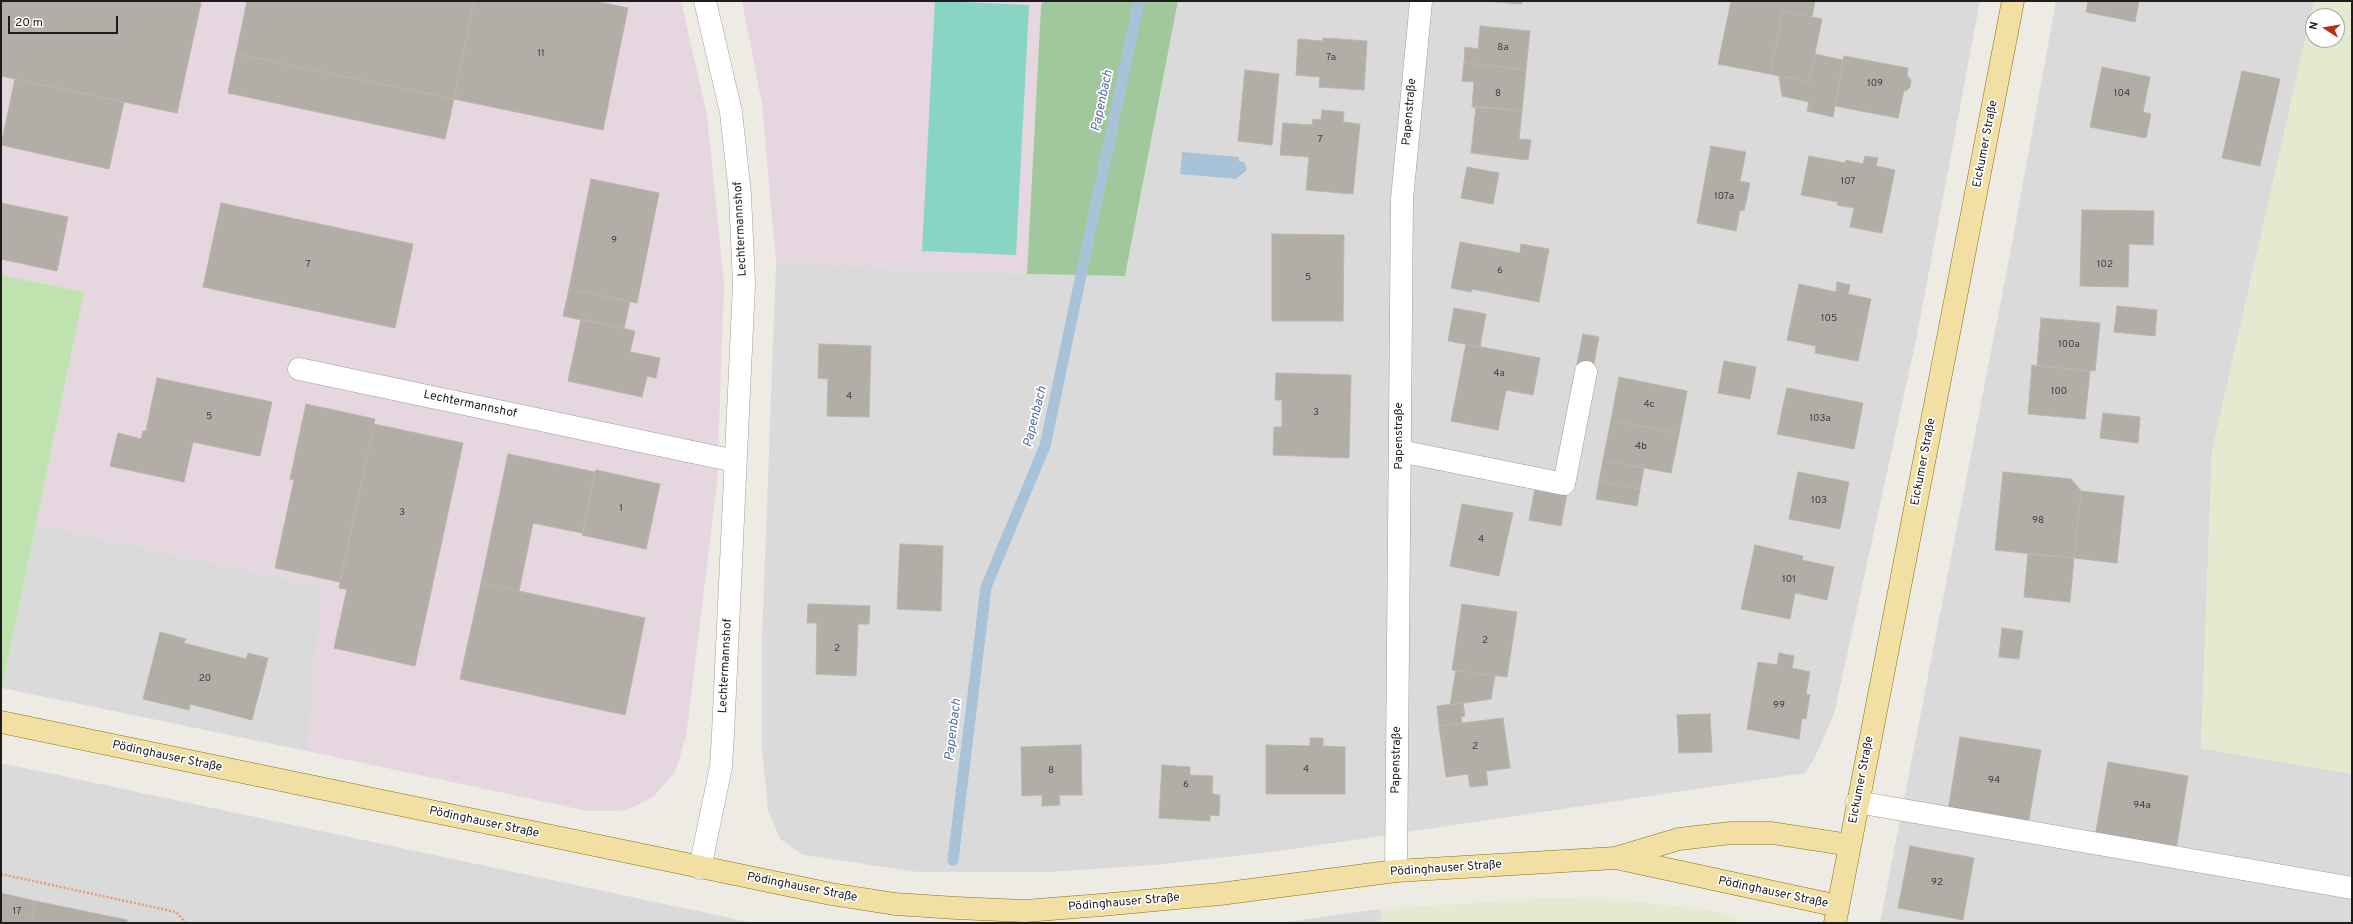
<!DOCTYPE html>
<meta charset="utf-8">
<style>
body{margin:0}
#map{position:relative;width:2353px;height:924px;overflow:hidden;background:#edebe3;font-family:Overpass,sans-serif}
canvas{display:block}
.frame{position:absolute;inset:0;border:2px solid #1d1d1d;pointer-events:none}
.north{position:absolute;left:2305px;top:8px;width:40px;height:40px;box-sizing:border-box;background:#fff;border:1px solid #a5a5a5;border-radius:50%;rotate:282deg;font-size:11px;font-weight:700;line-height:16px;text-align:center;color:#1d1d1d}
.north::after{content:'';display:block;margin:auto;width:14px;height:18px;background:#b63113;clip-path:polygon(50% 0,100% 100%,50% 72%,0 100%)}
.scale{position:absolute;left:8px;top:16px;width:110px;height:18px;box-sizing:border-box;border:2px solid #1d1d1d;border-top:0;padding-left:5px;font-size:12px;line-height:14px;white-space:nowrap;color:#1d1d1d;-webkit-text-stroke:3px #fff;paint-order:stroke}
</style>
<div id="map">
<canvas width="2353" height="924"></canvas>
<div class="frame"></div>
<div class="north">N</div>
<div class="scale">20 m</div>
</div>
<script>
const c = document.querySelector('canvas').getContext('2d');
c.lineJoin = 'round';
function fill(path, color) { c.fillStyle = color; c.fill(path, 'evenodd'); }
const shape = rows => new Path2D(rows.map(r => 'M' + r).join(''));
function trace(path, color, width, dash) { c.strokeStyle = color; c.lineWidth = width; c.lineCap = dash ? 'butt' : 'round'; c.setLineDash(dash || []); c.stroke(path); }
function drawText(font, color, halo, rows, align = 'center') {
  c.font = font + ' Overpass,sans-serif'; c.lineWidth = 3.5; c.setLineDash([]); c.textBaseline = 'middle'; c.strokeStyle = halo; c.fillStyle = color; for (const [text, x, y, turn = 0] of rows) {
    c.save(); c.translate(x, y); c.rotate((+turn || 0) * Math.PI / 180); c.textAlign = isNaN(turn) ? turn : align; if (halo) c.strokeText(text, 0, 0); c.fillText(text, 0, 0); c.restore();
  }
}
const residential = shape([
 [1178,1,1980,1,1916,340,1834,714,1814,759,1805,773,1279,851,1155,865,1049,872,918,872,803,855,780,839,768,810,762,750,762,638,776,263,1027,274,1125,276],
 [2056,1,2314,1,2212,451,2201,748,2352,774,2352,923,1880,923,2010,254],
 [36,524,323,587,307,751,2,688],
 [1,763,754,923,1,923],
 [1380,909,1383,923,1278,923]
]);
const industrial = shape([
 [1,1,681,1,707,115,724,284,717,483,686,737,675,772,654,796,636,806,619,811,588,811,307,751,323,587,36,524,84,292,1,275],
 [742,1,1043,1,1041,5,1027,274,776,263,762,104]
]);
const farmland = shape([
 [2314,1,2352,1,2352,774,2201,748,2212,451],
 [2313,16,2337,16,2337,40,2313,40],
 [1548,898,1621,900,1703,909,1722,913,1746,923,1383,923,1380,909]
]);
const grass = shape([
 [1,275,84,292,2,688,1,687]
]);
const forest = shape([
 [1043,1,1178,1,1125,276,1027,274,1041,5]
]);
const pitch = shape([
 [935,1,1029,5,1016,255,922,251]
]);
const water = shape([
 [1182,152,1239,157,1239,161,1245,163,1247,170,1236,179,1180,174]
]);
const stream = shape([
 [953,860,986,587,1045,446,1139,1]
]);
const building = shape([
 [1,1,190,1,201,3,177,113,1,76,1,1],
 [247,1,474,1,454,99,236,54,247,1],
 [474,1,594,1,628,8,603,130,454,99,474,1],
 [1483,1,1522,1,1522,4,1483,1],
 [1731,1,1815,1,1812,17,1783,11,1770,74,1718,64,1731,1],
 [2088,1,2139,1,2135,22,2086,12,2088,1],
 [1783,11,1822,19,1809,82,1770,74,1783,11],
 [1480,26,1530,31,1526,70,1464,63,1465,47,1478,49,1480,26],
 [1323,38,1367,41,1364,90,1319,87,1320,77,1296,75,1298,39,1323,41,1323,38],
 [236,54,454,99,445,139,228,93,236,54],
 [1815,54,1843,60,1833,117,1807,111,1809,102,1782,96,1779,76,1809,82,1815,54],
 [1844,56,1908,68,1907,75,1911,80,1910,87,1906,91,1904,90,1898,118,1835,106,1844,56],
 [1464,63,1526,70,1522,111,1472,107,1474,82,1462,81,1464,63],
 [2102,67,2150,77,2143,112,2151,114,2146,138,2090,127,2102,67],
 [1245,70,1279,74,1272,145,1238,141,1245,70],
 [2242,71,2280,79,2260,166,2222,158,2242,71],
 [15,79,124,102,109,169,1,145,15,79],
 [1476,106,1522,111,1519,139,1531,140,1528,160,1471,153,1476,106],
 [1322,110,1344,112,1343,122,1360,124,1353,194,1306,190,1309,157,1280,155,1283,123,1312,125,1313,119,1321,120,1322,110],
 [1711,146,1746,152,1740,181,1750,183,1744,211,1740,210,1736,231,1697,223,1711,146],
 [1809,156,1845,163,1846,160,1863,164,1865,156,1878,158,1876,166,1895,170,1882,233,1850,227,1854,208,1837,205,1838,202,1801,195,1809,156],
 [1467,167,1499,173,1493,204,1461,198,1467,167],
 [591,179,659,193,637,303,569,289,591,179],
 [1,203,68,217,57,271,1,259,1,203],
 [221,203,413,244,395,328,203,287,221,203],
 [2082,210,2154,211,2153,245,2129,244,2128,287,2080,286,2082,210],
 [1272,234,1344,235,1343,321,1272,321,1272,234],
 [1460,242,1520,253,1521,244,1549,249,1539,302,1472,289,1471,292,1451,288,1460,242],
 [1837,282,1850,285,1848,294,1871,299,1858,361,1815,353,1816,346,1787,340,1799,284,1836,292,1837,282],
 [569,289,630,301,624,329,563,316,569,289],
 [2117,306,2157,310,2155,336,2114,332,2117,306],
 [1454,308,1486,314,1480,347,1448,341,1454,308],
 [2041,318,2100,323,2095,371,2037,366,2041,318],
 [581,319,635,331,630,352,660,358,656,378,647,376,642,397,568,381,581,319],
 [1583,334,1599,337,1593,368,1577,364,1583,334],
 [819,344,871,346,869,417,827,416,828,379,818,378,819,344],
 [1466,344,1540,358,1533,395,1506,390,1498,430,1451,421,1466,344],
 [1724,361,1756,367,1750,399,1718,393,1724,361],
 [2032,365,2090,371,2085,419,2028,414,2032,365],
 [1276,373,1351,375,1349,458,1273,455,1274,427,1282,427,1282,400,1275,400,1276,373],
 [1619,377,1687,391,1679,434,1611,420,1619,377],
 [157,378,272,402,260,456,193,442,184,482,110,466,118,433,141,439,143,431,146,431,157,378],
 [1787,388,1863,403,1854,449,1777,434,1787,388],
 [306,404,375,419,340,582,275,568,294,480,290,479,306,404],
 [2103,413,2140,417,2138,443,2100,438,2103,413],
 [1611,420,1679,434,1671,473,1603,460,1611,420],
 [374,424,463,443,415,666,334,648,347,589,339,588,374,424],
 [508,454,595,472,582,533,533,523,519,591,481,583,508,454],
 [1603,460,1644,468,1640,489,1599,481,1603,460],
 [596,470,660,484,646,549,582,535,596,470],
 [1798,472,1849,482,1840,529,1789,519,1798,472],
 [2003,472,2071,479,2081,491,2074,558,1995,550,2003,472],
 [1599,481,1640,489,1637,506,1596,499,1599,481],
 [1535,488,1567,493,1561,526,1529,520,1535,488],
 [2081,491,2124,496,2117,563,2074,558,2081,491],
 [1462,504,1513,513,1499,576,1450,566,1462,504],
 [900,544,943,546,941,611,897,609,900,544],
 [1755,545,1803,556,1802,560,1834,567,1827,600,1795,593,1790,619,1741,609,1755,545],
 [2028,554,2074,558,2070,602,2024,597,2028,554],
 [481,583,645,618,625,715,460,679,481,583],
 [808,604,870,606,869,624,858,624,856,676,816,674,817,623,807,623,808,604],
 [1462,604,1517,612,1507,677,1452,670,1462,604],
 [2002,628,2023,631,2019,659,1999,657,2002,628],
 [160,632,186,639,184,643,246,659,248,653,268,658,252,720,190,704,189,710,143,699,160,632],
 [1779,653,1794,656,1792,668,1810,672,1806,694,1810,695,1806,719,1802,718,1799,739,1747,729,1758,662,1777,665,1779,653],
 [1456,670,1495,676,1491,699,1450,705,1456,670],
 [1463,703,1465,716,1461,717,1462,723,1439,726,1437,706,1463,703],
 [1710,714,1712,752,1679,753,1677,715,1710,714],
 [1503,718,1510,768,1486,771,1488,785,1470,787,1468,774,1446,777,1439,726,1503,718],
 [1960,737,2041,750,2028,825,1948,811,1960,737],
 [1310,738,1323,738,1323,746,1345,747,1345,794,1266,794,1266,745,1310,746,1310,738],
 [1081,745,1082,795,1059,795,1060,805,1042,806,1042,795,1022,796,1021,747,1081,745],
 [2108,762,2188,776,2176,850,2095,837,2108,762],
 [1162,765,1190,767,1190,775,1213,776,1212,794,1220,795,1219,816,1210,815,1210,821,1159,818,1162,765],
 [1910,846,1974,858,1963,920,1898,908,1910,846],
 [1,893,35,901,31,923,1,923,1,893],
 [35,901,127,920,127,923,31,923,35,901]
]);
const path = shape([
 [1,874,176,912,186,923]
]);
const minor = shape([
 [299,369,735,461],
 [1400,451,1564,484,1586,372],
 [1857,802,2352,888],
 [700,868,721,767,723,734,744,284,740,194,731,112,705,1],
 [1396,871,1402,199,1421,1]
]);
const major = shape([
 [1,722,831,894,895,904,956,908,1025,911,1101,905,1220,894,1396,871,1615,858,1679,839,1731,833,1772,833,1850,845],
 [1616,858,1838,906],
 [1835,923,2013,1]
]);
const numberNames = [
 ["8a",1503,48],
 ["11",541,54],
 ["7a",1331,58],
 ["109",1875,84],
 ["8",1498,94],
 ["104",2122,94],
 ["7",1320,140],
 ["107",1848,182],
 ["107a",1724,197],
 ["9",614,241],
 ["7",308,265],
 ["102",2105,265],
 ["6",1500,271],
 ["5",1308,278],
 ["105",1829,319],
 ["100a",2069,345],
 ["4a",1499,374],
 ["100",2059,392],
 ["4",849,397],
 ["4c",1649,405],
 ["3",1316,413],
 ["5",209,417],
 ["103a",1820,419],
 ["4b",1641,447],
 ["103",1819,501],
 ["1",621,509],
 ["3",402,513],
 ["98",2038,521],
 ["4",1481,540],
 ["101",1789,580],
 ["2",1485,641],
 ["2",837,649],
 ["20",205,679],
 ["99",1779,706],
 ["2",1475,747],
 ["4",1306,770],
 ["8",1051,771],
 ["94",1994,781],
 ["6",1186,785],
 ["94a",2142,806],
 ["92",1937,883],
 ["17",17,912]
];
const streetNames = [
 ["Papenstraße",1410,112,-85],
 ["Eickumer Straße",1986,144,-79],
 ["Lechtermannshof",741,229,-93],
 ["Lechtermannshof",470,405,12],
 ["Papenstraße",1400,436,-90],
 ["Eickumer Straße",1924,462,-79],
 ["Lechtermannshof",726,666,-87],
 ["Pödinghauser Straße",167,757,12],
 ["Papenstraße",1397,760,-89],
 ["Eickumer Straße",1862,780,-79],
 ["Pödinghauser Straße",484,823,12],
 ["Pödinghauser Straße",1446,869,-4],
 ["Pödinghauser Straße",802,888,11],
 ["Pödinghauser Straße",1773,893,12],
 ["Pödinghauser Straße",1124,903,-5]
];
const waterNames = [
 ["Papenbach",1103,101,-78],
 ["Papenbach",1036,417,-76],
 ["Papenbach",954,730,-83]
];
fill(residential, '#dbdada');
fill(industrial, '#e5d6e0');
fill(farmland, '#e3ead0');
fill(grass, '#bee3ae');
fill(forest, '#a1c89c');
fill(pitch, '#88d5c5');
fill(water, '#a8c3d7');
trace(stream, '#a8c3d7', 11);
fill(building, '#b2ada6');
trace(building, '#bdb5a7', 1);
trace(minor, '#9e9e9e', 23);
trace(major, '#87750e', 23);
trace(path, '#ec9876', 2.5, [2, 2]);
trace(minor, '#fff', 22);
trace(major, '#f2dfa3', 22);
drawText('10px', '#42413f', null, numberNames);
drawText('12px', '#1d1d1d', '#fff', streetNames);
drawText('italic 13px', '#536ca2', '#fff', waterNames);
</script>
